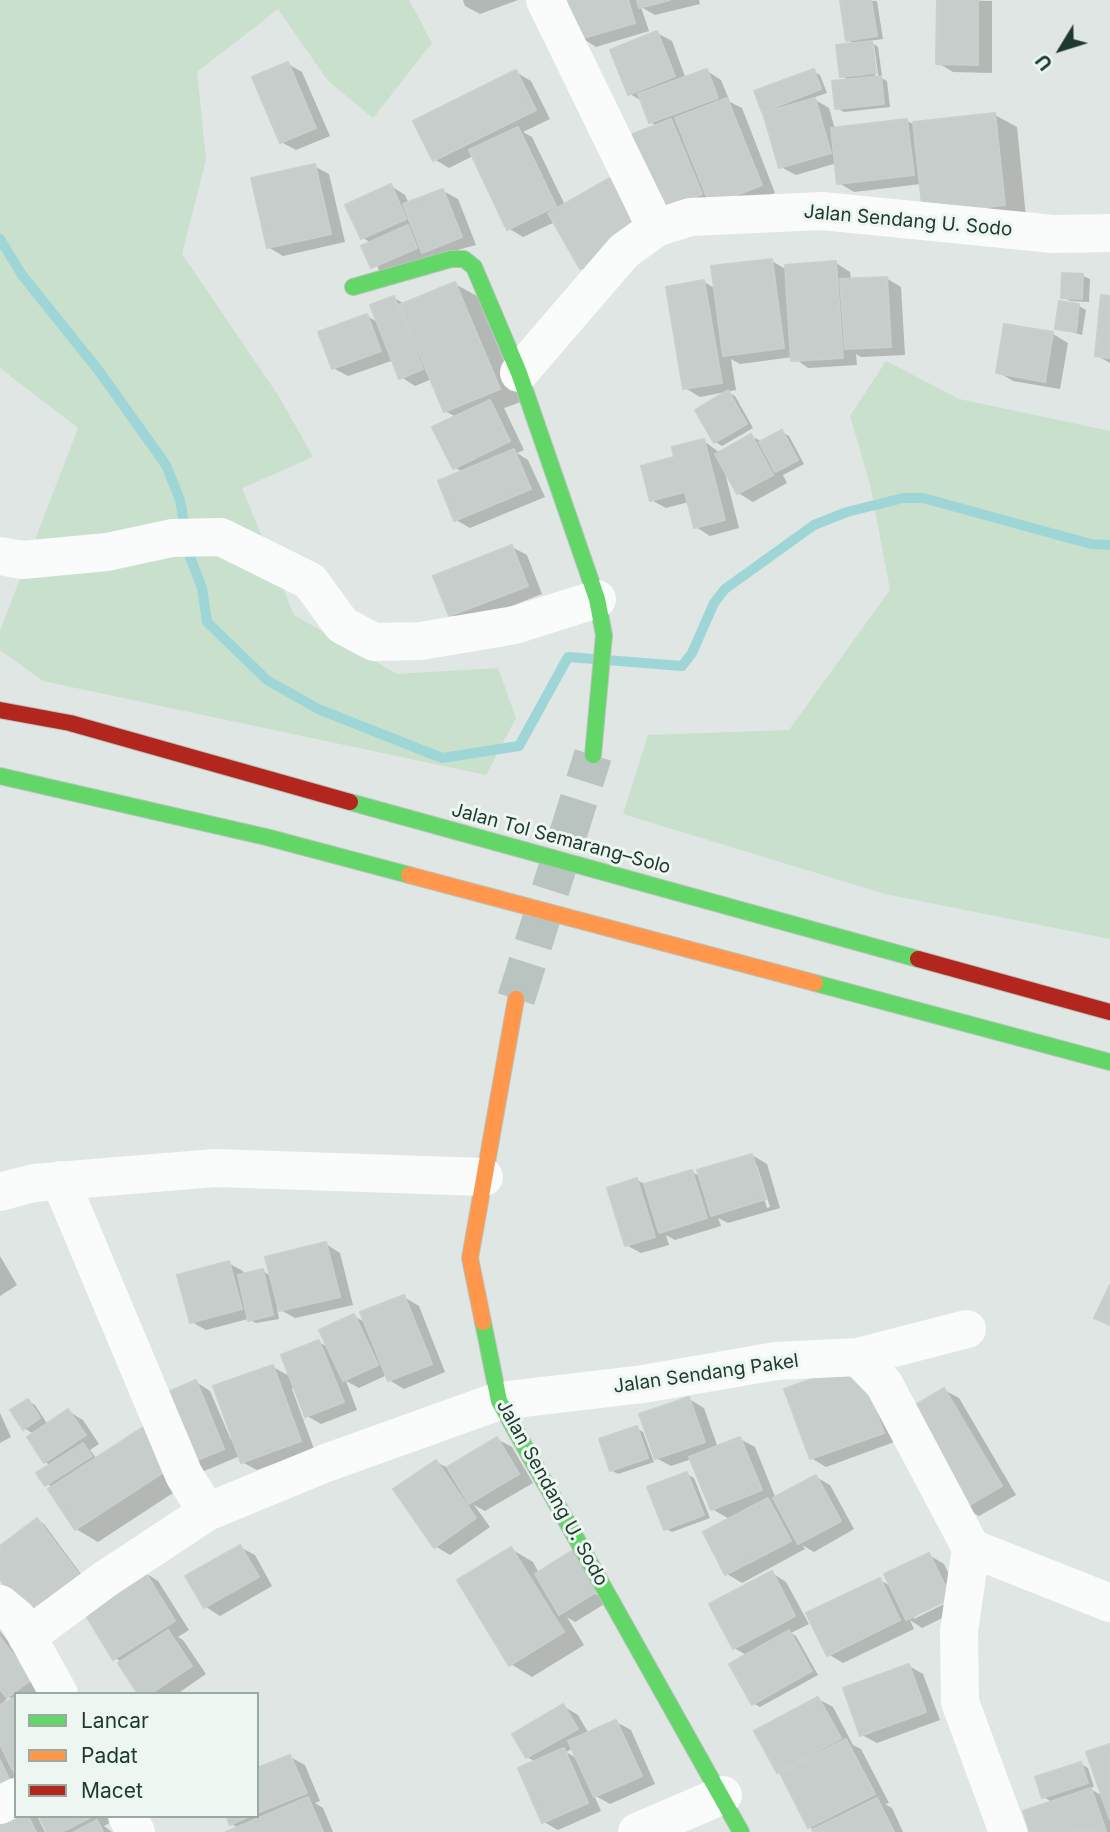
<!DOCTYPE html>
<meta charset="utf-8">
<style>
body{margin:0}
#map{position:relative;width:1110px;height:1832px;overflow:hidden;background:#e0e6e3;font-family:Inter,sans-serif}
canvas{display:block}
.legend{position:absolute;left:14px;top:1692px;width:245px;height:126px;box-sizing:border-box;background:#edf6f0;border:2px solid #9aaaa2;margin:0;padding:9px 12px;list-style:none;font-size:21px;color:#1e392e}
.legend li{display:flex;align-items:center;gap:14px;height:35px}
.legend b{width:35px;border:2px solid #9aaaa2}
.north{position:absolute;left:1026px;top:14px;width:70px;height:70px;-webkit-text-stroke:5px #edf6f0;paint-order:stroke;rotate:232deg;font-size:19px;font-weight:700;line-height:28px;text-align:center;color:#1e392e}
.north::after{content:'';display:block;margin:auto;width:24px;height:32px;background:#1e392e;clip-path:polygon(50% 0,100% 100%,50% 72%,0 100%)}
</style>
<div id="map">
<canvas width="1110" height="1832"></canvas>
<ul class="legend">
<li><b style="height:9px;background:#63d668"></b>Lancar</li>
<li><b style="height:9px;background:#ff974d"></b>Padat</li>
<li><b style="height:9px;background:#b3261e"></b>Macet</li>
</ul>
<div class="north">U</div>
</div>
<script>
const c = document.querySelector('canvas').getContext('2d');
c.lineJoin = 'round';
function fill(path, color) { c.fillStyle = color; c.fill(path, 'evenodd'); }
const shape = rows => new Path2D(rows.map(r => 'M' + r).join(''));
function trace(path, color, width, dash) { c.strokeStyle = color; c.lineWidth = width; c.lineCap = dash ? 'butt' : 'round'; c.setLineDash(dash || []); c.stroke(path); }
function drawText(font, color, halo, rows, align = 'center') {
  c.font = font + ' Inter,sans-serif'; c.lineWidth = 6; c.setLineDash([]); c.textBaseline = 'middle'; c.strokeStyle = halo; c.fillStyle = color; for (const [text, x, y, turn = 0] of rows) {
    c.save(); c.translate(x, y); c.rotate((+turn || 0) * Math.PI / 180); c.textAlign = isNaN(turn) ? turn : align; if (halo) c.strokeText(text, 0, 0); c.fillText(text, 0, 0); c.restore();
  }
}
const green = shape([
 [0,0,409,0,432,43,373,118,328,81,278,9,197,72,206,159,182,254,280,398,313,457,242,488,294,615,397,674,498,668,516,718,486,775,43,681,0,650,0,631,78,428,0,368],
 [886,361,959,399,1110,431,1110,939,885,894,623,814,648,735,789,730,890,590,870,484,850,416]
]);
const shadow = shape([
 [463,0,518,0,480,14,465,6],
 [570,0,699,0,700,4,655,15,641,7,649,31,596,47,582,38],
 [850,0,877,1,883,39,869,41,878,47,882,76,879,77,887,81,890,107,844,112,837,108,850,81,842,76,856,45,848,40],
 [871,45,874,45,879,81,876,82],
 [938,0,992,1,992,73,953,72,938,63],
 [657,33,672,41,686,79,707,71,721,80,730,102,742,108,775,193,726,213,675,218,657,126,650,122,642,101,630,94],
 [288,64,302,72,330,136,296,150,281,142],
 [813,71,820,75,827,93,812,98,829,108,835,129,907,121,915,125,995,115,1017,127,1026,217,946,225,921,184,854,192,839,183,837,163,796,175,781,167,768,113,763,111],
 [516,72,531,81,550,119,523,132,532,137,565,205,588,272,581,268,555,222,523,237,508,228,473,156,449,168,434,159],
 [314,166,329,174,345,242,283,256,268,247],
 [391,186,405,195,409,204,443,191,458,199,476,245,379,271,371,243,362,237],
 [772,261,787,270,836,263,850,272,851,280,886,278,901,287,905,355,861,357,856,354,857,365,808,368,793,357,740,364,731,359,736,390,700,397,685,388,704,282,716,289],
 [1083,276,1090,279,1089,302,1070,301,1063,297],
 [455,284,477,296,521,402,504,408,524,450,517,453,528,460,545,497,470,528,456,520,463,472,454,467,456,417,445,411,432,379,415,386,401,377,394,360,348,376,333,368,367,316,379,323,394,298,405,304],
 [1110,297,1110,363,1096,355],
 [1079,306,1086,310,1082,335,1057,328],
 [1005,326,1053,334,1068,343,1060,389,1013,381,998,372],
 [728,392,735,396,753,428,722,446,715,442],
 [782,432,789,436,804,464,783,475,787,483,753,502,738,493,724,469,739,528,710,536,696,527,689,502,666,508,651,500,677,458,704,441,720,453,751,436,763,442],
 [512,547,527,555,542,594,466,624,451,615],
 [752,1155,767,1164,780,1208,728,1223,718,1218,721,1226,675,1240,666,1235,669,1245,641,1253,626,1245,637,1180,646,1185,692,1172,701,1177],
 [754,1165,757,1165,770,1207,767,1208],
 [326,1244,340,1253,353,1305,295,1318,277,1308,279,1319,256,1323,248,1319,206,1330,192,1322,228,1263,243,1271,244,1275,263,1271,272,1277],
 [0,1256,17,1285,0,1296],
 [404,1297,419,1306,445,1372,404,1389,389,1380,387,1375,359,1388,346,1381,357,1410,321,1424,307,1416,295,1387,292,1389,314,1449,257,1470,242,1462,240,1456,197,1474,199,1476,98,1542,76,1529,52,1488,39,1474,52,1466,45,1462,34,1434,24,1428,28,1401,35,1405,48,1425,68,1411,83,1420,99,1444,90,1450,97,1459,151,1424,196,1382,210,1391,231,1440,273,1367,291,1377,319,1342,329,1348,354,1316,366,1323],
 [858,1365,897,1441,826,1467,811,1458],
 [944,1390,959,1398,1016,1495,979,1516,965,1508],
 [689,1399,704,1408,718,1448,740,1439,755,1447,776,1499,816,1477,830,1485,854,1529,814,1552,802,1545,805,1549,742,1583,727,1574,731,1520,712,1509,692,1459,671,1466,656,1458],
 [0,1413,11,1437,0,1443],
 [636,1428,643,1432,654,1462,618,1474,611,1470],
 [497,1439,512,1447,533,1483,485,1511,474,1505,490,1527,450,1555,435,1546,436,1462,448,1468],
 [687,1474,694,1478,710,1518,672,1532,665,1528],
 [37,1520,44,1524,92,1589,0,1576,0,1548],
 [240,1547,255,1555,272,1586,220,1616,206,1607,188,1577],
 [511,1549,533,1562,539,1573,611,1600,575,1622,567,1617,584,1645,532,1677,511,1664],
 [929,1555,944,1564,958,1593,914,1615,914,1619,960,1596,965,1607,922,1628,910,1620,914,1629,843,1663,828,1654,880,1580,892,1587],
 [144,1572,158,1581,189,1630,178,1637,183,1640,206,1674,177,1694,140,1694,122,1662,115,1658],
 [772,1573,786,1582,809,1624,791,1633,796,1636,818,1675,760,1707,753,1703,748,1656,734,1648],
 [0,1631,50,1694,16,1694,16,1769,13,1767,16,1791,0,1799,0,1707,14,1700,2,1693,7,1699,0,1705],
 [909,1666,923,1674,940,1720,877,1743,862,1735],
 [818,1699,833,1707,853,1745,861,1749,889,1803,885,1804,892,1808,903,1832,815,1832,810,1827,779,1771],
 [563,1706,578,1715,589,1734,616,1722,631,1730,655,1784,610,1804,594,1795,601,1811,558,1830,544,1822,536,1762,527,1757],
 [573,1748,578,1759,566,1752],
 [1110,1746,1110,1832,1032,1832,1025,1812,1053,1803,1044,1797,1081,1764,1088,1768,1094,1787,1089,1788,1104,1797],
 [290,1757,305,1765,320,1801,315,1803,323,1808,333,1832,230,1832,239,1828,231,1824,228,1816,257,1816,257,1770],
 [16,1816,37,1816,45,1832,0,1832],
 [41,1816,113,1816,115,1820,104,1826,112,1832,49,1832]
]);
const stream = shape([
 [0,239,22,275,99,371,166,465,180,500,190,557,202,588,207,622,267,680,318,709,442,758,519,746,568,657,682,666,692,653,714,603,725,589,814,525,847,512,903,498,923,498,1091,544,1110,545]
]);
const building = shape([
 [568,0,628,0,635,23,580,39,568,0],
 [637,0,670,0,639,8,637,0],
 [840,0,871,0,877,36,846,41,840,0],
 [937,0,978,0,978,65,936,64,937,0],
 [657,31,675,76,628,95,610,50,657,31],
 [872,41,876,73,840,77,836,45,872,41],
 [288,62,316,128,280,143,252,77,288,62],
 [707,69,718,98,649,123,638,94,707,69],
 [814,69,821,89,762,112,754,91,814,69],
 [516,70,536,110,433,161,413,121,516,70],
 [881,76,884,104,835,109,832,81,881,76],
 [727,98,762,185,710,205,675,118,727,98],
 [815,98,831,153,779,168,763,113,815,98],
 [995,113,1005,205,923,214,913,122,995,113],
 [671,119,702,194,659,211,628,136,671,119],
 [907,119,914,175,837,184,831,128,907,119],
 [518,127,556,206,507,230,469,150,518,127],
 [315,164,331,234,267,248,251,178,315,164],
 [615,175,647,231,580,269,548,213,615,175],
 [391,184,406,219,361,239,345,205,391,184],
 [443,189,462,237,422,253,403,204,443,189],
 [408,225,417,248,371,268,361,246,408,225],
 [772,259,784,348,723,356,711,266,772,259],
 [836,261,843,358,791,361,785,265,836,261],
 [1062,273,1083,274,1082,299,1061,298,1062,273],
 [887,277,891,347,845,349,840,279,887,277],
 [704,280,722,383,683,389,666,287,704,280],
 [455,282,500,389,444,412,399,305,455,282],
 [1101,295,1110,296,1110,358,1095,356,1101,295],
 [394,296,423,369,399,379,370,305,394,296],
 [1059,301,1079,304,1076,332,1055,329,1059,301],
 [367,314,381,351,332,369,318,332,367,314],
 [1004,324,1053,332,1045,382,996,373,1004,324],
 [728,390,747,424,714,443,695,410,728,390],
 [490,400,510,441,453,469,432,427,490,400],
 [782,430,798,460,775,472,759,442,782,430],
 [751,434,773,475,737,494,715,454,751,434],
 [704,439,725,520,694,528,685,492,650,501,641,466,674,457,672,447,704,439],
 [514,449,531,489,454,521,438,481,514,449],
 [512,545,528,586,449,616,433,576,512,545],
 [752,1154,766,1199,711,1216,697,1170,752,1154],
 [692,1170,707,1218,659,1233,644,1184,692,1170],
 [637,1178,655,1237,625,1246,607,1188,637,1178],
 [326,1242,340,1297,279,1311,265,1257,326,1242],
 [229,1261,242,1309,190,1323,177,1275,229,1261],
 [263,1269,273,1315,248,1321,238,1275,263,1269],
 [1110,1285,1110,1325,1094,1318,1110,1285],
 [404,1295,432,1364,388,1381,360,1312,404,1295],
 [354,1314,378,1365,343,1381,319,1330,354,1314],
 [319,1340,344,1402,305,1417,281,1355,319,1340],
 [858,1363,884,1433,810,1459,784,1389,858,1363],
 [273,1365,301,1441,241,1463,213,1386,273,1365],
 [196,1380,224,1449,183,1466,154,1398,196,1380],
 [944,1388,1002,1486,963,1509,905,1411,944,1388],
 [689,1397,705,1442,655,1459,639,1414,689,1397],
 [28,1399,40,1418,23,1430,10,1410,28,1399],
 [68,1409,86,1435,44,1463,27,1437,68,1409],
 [151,1422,178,1463,75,1530,48,1489,151,1422],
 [637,1426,648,1458,610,1471,599,1439,637,1426],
 [497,1437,519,1474,469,1504,447,1467,497,1437],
 [740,1437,762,1490,711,1510,689,1457,740,1437],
 [83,1443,92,1456,45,1486,36,1473,83,1443],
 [436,1460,476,1518,434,1548,393,1489,436,1460],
 [687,1472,704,1515,664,1530,647,1487,687,1472],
 [816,1475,841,1521,798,1544,773,1498,816,1475],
 [768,1498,791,1541,725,1575,703,1532,768,1498],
 [37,1518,86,1584,34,1624,0,1579,0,1546,37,1518],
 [240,1545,259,1577,204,1608,185,1576,240,1545],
 [511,1547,564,1632,509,1666,457,1580,511,1547],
 [573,1550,598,1591,559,1615,535,1574,573,1550],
 [929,1553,951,1598,906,1620,884,1574,929,1553],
 [144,1570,175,1621,113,1660,82,1609,144,1570],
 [772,1571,795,1616,733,1649,709,1604,772,1571],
 [880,1578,900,1620,827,1656,806,1613,880,1578],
 [168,1630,192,1666,150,1694,138,1694,118,1663,168,1630],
 [789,1630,812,1671,752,1705,729,1664,789,1630],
 [0,1637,32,1679,7,1698,0,1689,0,1637],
 [909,1664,926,1712,860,1736,843,1688,909,1664],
 [16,1697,16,1767,12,1769,0,1744,0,1705,16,1697],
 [818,1697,841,1738,777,1773,754,1731,818,1697],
 [563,1704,578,1729,526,1758,512,1734,563,1704],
 [616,1720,642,1776,594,1797,568,1741,616,1720],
 [846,1739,875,1794,808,1828,780,1773,846,1739],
 [1110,1744,1110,1820,1086,1752,1110,1744],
 [564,1748,588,1803,542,1823,518,1768,564,1748],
 [290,1755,307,1793,257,1813,257,1768,290,1755],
 [0,1760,9,1779,0,1783,0,1760],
 [1081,1762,1088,1783,1042,1798,1035,1777,1081,1762],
 [1091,1788,1106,1831,1030,1832,1023,1811,1091,1788],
 [308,1797,323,1832,226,1832,308,1797],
 [877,1798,894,1832,813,1832,812,1830,877,1798],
 [0,1814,28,1816,36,1832,0,1832,0,1814],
 [39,1816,93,1816,62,1832,47,1832,39,1816],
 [226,1816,250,1816,230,1825,226,1816],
 [97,1820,103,1832,74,1832,97,1820]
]);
const secondaryTunnel = shape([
 [516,999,593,755]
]);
const street = shape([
 [545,0,656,228],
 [519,373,624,251,656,228,690,217,822,211,1053,234,1110,233],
 [0,556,22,560,107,552,172,538,221,537,310,581,342,625,374,642,421,641,515,625,597,599],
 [60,1180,184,1475,207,1512],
 [0,1192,34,1183,215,1168,484,1177],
 [858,1357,967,1329],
 [971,1548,1110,1603],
 [0,1604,17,1618,59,1694],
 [27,1637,104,1580,207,1512,326,1463,499,1401,643,1384,776,1361,858,1357,884,1384,971,1548,959,1631,960,1702,1008,1832],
 [0,1805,16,1797],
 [127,1816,136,1832],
 [637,1832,723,1795]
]);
const fast = shape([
 [353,287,451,259,464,259,474,267,519,373,597,599,604,635,593,755],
 [0,776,266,837,409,875],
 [350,802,918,959],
 [815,983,1110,1062],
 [483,1322,499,1401,741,1832]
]);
const slow = shape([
 [409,875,815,983],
 [483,1322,470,1258,516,999]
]);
const jam = shape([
 [0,710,70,723,350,802],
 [918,959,1110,1012]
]);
const streetNames = [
 ["Jalan Sendang U. Sodo",908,221,5],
 ["Jalan Tol Semarang–Solo",561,839,15],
 ["Jalan Sendang Pakel",706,1374,-8],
 ["Jalan Sendang U. Sodo",552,1493,61]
];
fill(green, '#c8e0cc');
fill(shadow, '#0003');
trace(stream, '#9ed6d7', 10);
fill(building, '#c7cdca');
trace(building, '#c9cfcc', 2);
trace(secondaryTunnel, '#b9c3bf', 38, [38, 19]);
trace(fast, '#b9c3be', 18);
trace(slow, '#b9c3be', 18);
trace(jam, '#b9c3be', 18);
trace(street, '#fafbfb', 38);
trace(fast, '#63d668', 16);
trace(slow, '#ff974d', 16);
trace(jam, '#b3261e', 16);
drawText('19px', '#1e392e', '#edf6f0', streetNames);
</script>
